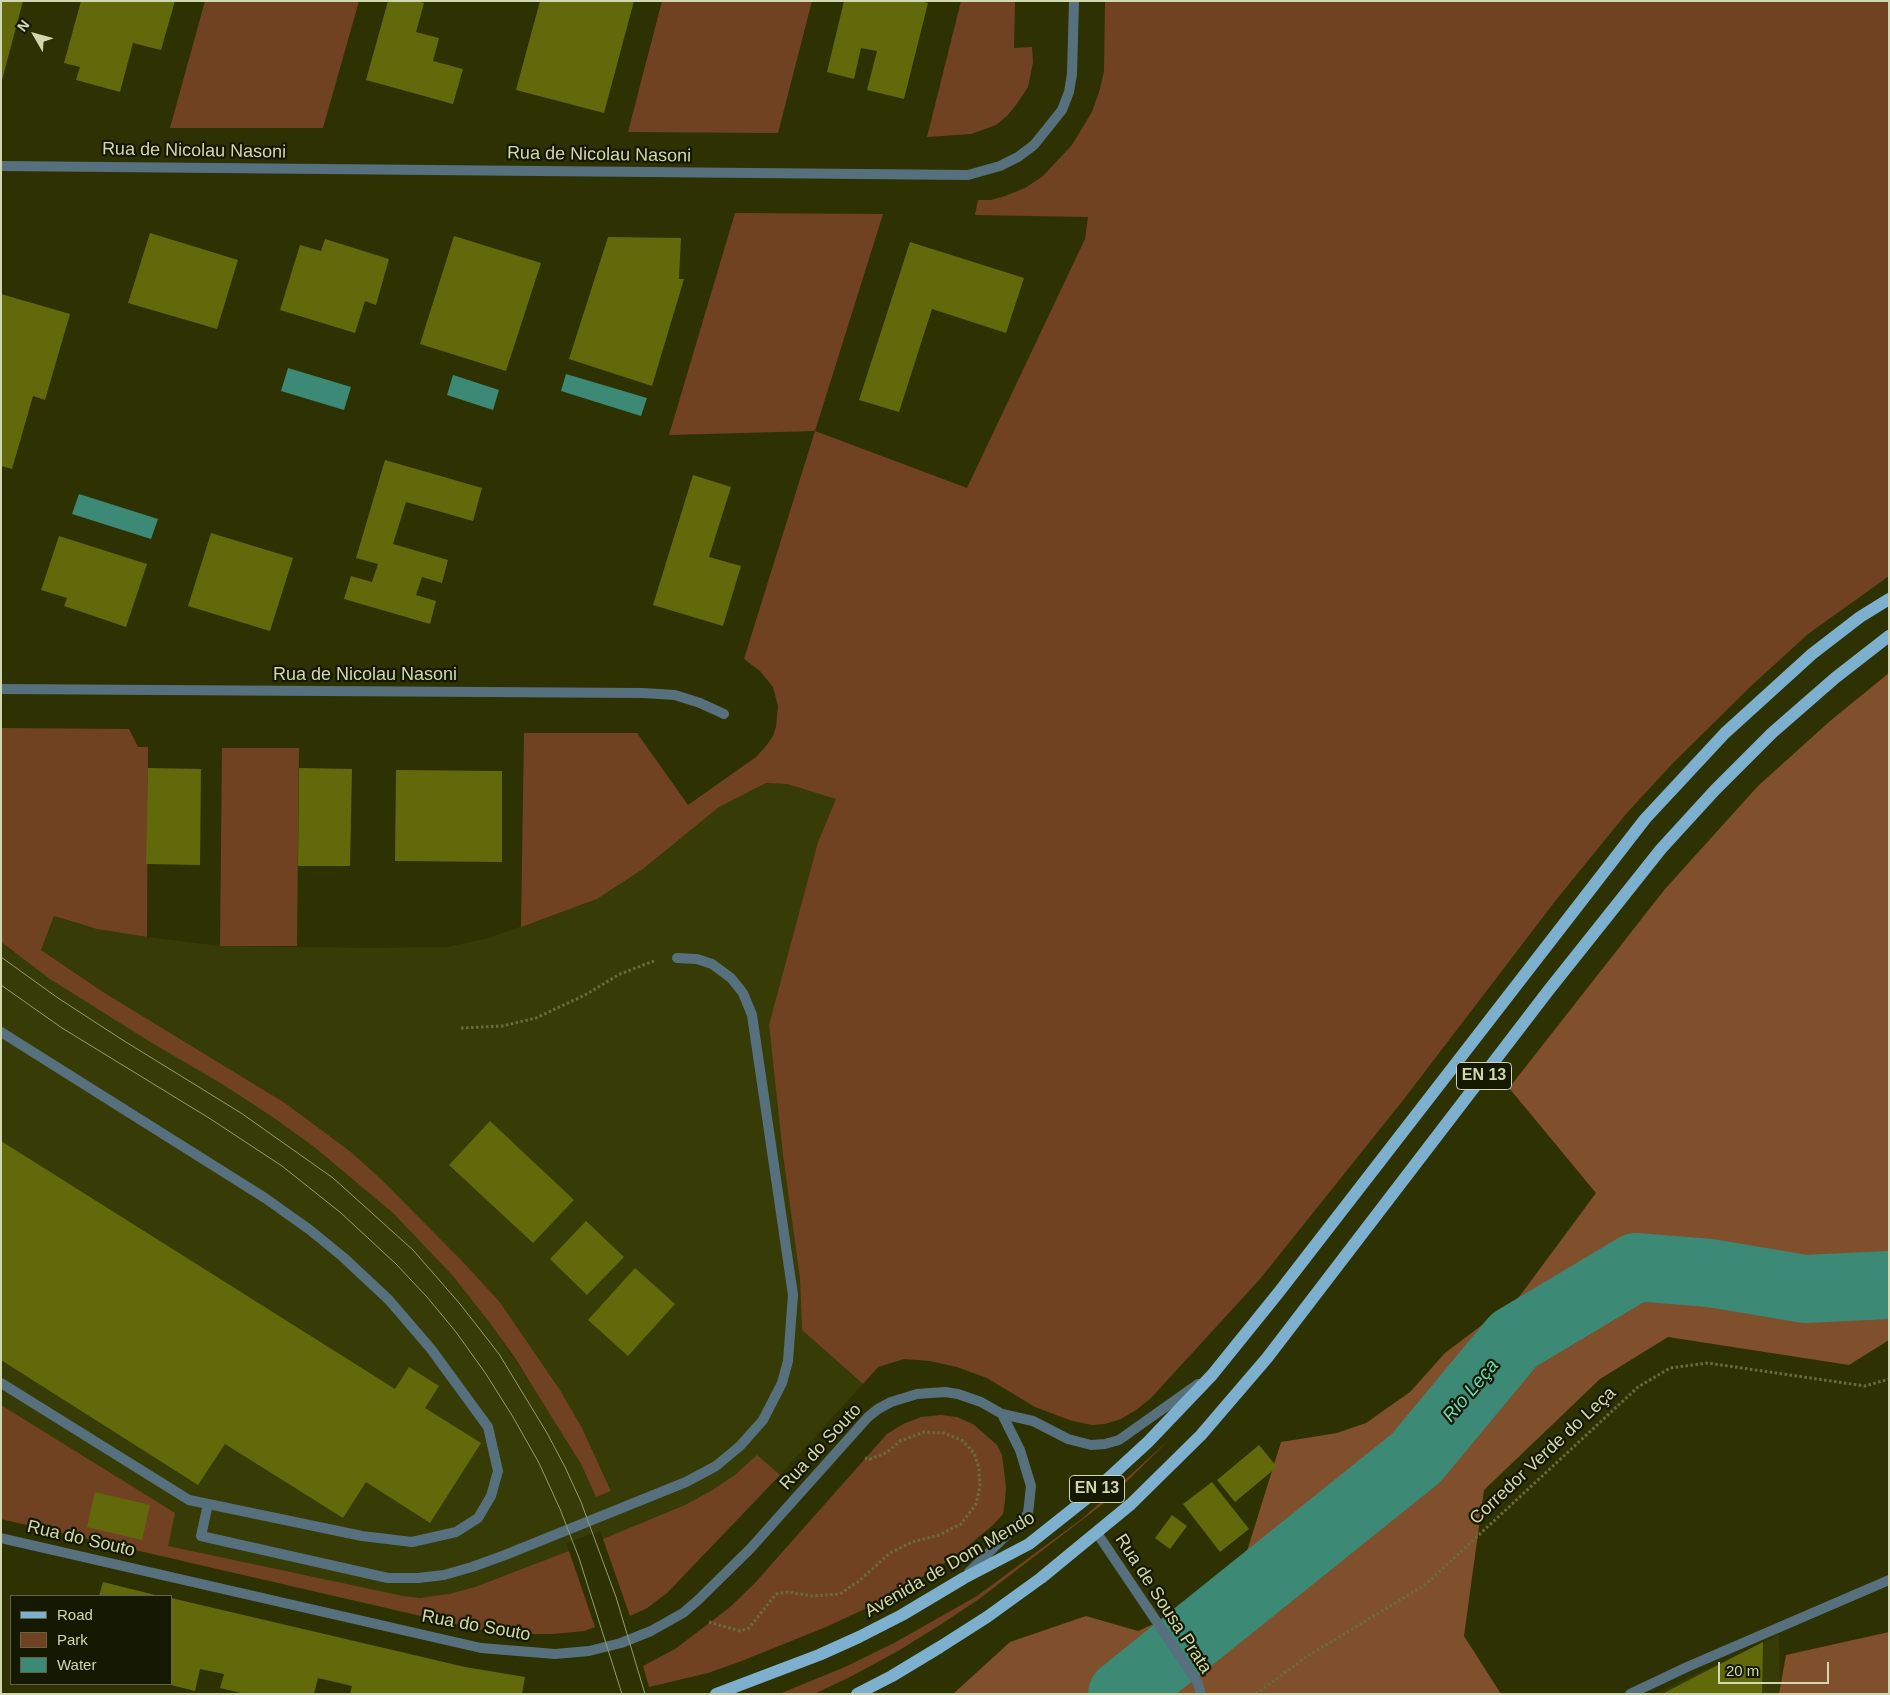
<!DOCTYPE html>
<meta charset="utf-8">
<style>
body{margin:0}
#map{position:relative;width:1890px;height:1695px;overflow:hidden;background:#2e3203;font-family:Helvetica,sans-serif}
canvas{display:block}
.frame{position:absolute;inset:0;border:2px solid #d1d7ae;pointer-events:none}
.legend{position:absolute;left:10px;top:1595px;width:162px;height:90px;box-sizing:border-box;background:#161901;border:1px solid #616546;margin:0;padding:6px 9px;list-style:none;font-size:15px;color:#d1d7ae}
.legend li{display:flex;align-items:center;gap:10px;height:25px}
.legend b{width:25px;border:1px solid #616546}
.north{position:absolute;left:10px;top:10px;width:50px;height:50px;-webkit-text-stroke:4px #161901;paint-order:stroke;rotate:308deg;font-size:14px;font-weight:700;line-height:20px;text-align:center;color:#d1d7ae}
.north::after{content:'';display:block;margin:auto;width:18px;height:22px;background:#d1d7ae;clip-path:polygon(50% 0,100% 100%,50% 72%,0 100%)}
.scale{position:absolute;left:1718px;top:1662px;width:111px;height:22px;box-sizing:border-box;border:2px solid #d1d7ae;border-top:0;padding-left:6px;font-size:15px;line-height:18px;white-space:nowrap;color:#d1d7ae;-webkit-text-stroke:4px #161901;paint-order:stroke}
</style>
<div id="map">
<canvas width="1890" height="1695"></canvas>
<div class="frame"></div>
<ul class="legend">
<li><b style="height:6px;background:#7db0ce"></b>Road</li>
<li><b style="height:14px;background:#714221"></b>Park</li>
<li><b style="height:14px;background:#3c8976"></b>Water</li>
</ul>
<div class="north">N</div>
<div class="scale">20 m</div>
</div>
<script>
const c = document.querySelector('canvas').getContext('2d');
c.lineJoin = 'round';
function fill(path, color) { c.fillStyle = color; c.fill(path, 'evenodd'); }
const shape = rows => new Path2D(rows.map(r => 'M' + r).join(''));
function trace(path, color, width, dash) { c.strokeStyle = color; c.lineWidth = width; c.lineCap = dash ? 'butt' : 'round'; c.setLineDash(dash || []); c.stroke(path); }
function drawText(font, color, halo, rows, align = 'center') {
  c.font = font + ' Helvetica,sans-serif'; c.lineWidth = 4.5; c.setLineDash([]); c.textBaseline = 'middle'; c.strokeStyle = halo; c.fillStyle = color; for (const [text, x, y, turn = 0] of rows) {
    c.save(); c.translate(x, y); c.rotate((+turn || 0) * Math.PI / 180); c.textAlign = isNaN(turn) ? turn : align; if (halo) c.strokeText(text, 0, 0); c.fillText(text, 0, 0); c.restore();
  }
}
const built = shape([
 [766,783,787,784,837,799,818,843,769,1025,783,1155,800,1279,802,1330,863,1384,780,1475,667,1593,647,1608,630,1616,600,1531,566,1543,595,1627,584,1631,552,1634,520,1634,482,1630,445,1622,1,1519,1,942,10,950,222,1084,271,1116,313,1146,393,1213,453,1276,489,1322,550,1411,581,1464,596,1496,611,1490,582,1428,560,1390,499,1301,463,1262,382,1180,351,1152,285,1103,103,992,41,950,54,916,97,929,147,937,220,946,372,948,447,947,489,938,597,899,643,869,719,807],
 [1779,1635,1780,1694,1654,1694]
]);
const green = shape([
 [205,1,359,1,323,128,170,128],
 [662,1,812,1,778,133,628,132],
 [961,1,1015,1,1014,48,1032,47,1033,62,1028,87,1016,105,1007,116,996,125,971,134,927,137],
 [1105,1,1889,1,1889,576,1808,634,1751,686,1672,764,1626,814,1556,900,1404,1099,1260,1279,1151,1398,1136,1410,1121,1419,1105,1424,1092,1425,1072,1421,1035,1407,987,1378,957,1367,930,1361,904,1359,878,1367,863,1384,802,1330,800,1279,783,1155,769,1025,818,842,836,799,787,784,766,783,719,807,643,869,597,899,521,927,524,733,637,733,688,805,756,757,766,746,773,736,776,727,778,706,773,687,760,671,744,659,815,431,669,435,735,213,883,214,815,431,967,488,1085,239,1088,217,975,215,978,200,991,200,1005,196,1025,188,1043,176,1072,145,1092,112,1100,89,1104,71],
 [1,728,129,729,138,747,148,747,147,937,97,929,54,916,41,950,103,992,285,1103,351,1152,382,1180,463,1262,499,1301,560,1390,582,1428,611,1491,596,1497,581,1464,515,1358,489,1322,453,1276,393,1213,313,1146,271,1116,222,1084,152,1043,50,979,1,942],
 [222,748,299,748,297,946,220,946],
 [1,1405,175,1513,168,1546,403,1596,420,1598,449,1594,475,1587,569,1551,595,1627,584,1631,552,1634,520,1634,482,1630,1,1519],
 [941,1415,957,1417,973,1424,997,1445,1002,1455,1006,1487,1005,1501,1003,1514,994,1524,961,1552,935,1569,882,1601,826,1627,739,1662,708,1673,649,1687,643,1666,675,1649,729,1608,754,1584,887,1434,903,1424,921,1417],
 [1171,1438,1108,1500,979,1599,943,1623,898,1651,850,1677,814,1694,779,1694,845,1667,894,1643,977,1596,1083,1518],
 [757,1455,780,1475,667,1593,647,1608,630,1616,603,1539,685,1505,711,1491,735,1475]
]);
const forest = shape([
 [1889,673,1889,1340,1849,1365,1668,1337,1600,1379,1484,1490,1464,1636,1501,1694,953,1694,1010,1642,1086,1616,1138,1631,1198,1604,1242,1567,1281,1442,1337,1433,1366,1423,1410,1392,1445,1353,1519,1297,1596,1193,1509,1088,1665,889,1758,786,1830,721],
 [1889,1632,1889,1694,1779,1694,1786,1655]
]);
const water = shape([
 [288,368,351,387,344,410,281,391],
 [566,374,647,398,641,416,561,391],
 [453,375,499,390,493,410,447,395],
 [79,494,158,519,151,539,72,514]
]);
const river = shape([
 [1122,1694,1416,1458,1514,1340,1636,1267,1710,1273,1805,1289,1889,1285]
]);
const building = shape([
 [1,1,23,1,2,80,1,80],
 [81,1,175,1,161,50,133,43,120,92,76,80,80,67,64,63],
 [388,1,418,1,424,3,416,32,439,38,433,61,463,69,453,104,366,80],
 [540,1,634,1,604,113,516,90],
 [844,1,921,1,928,3,904,99,867,90,877,51,861,48,854,79,827,72],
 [150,233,238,260,217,329,128,303],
 [454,236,541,263,506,371,420,344],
 [608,237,681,238,679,279,684,279,652,386,569,359],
 [325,239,389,259,376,305,365,301,355,333,280,310,300,245,321,251],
 [910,242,1024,278,1006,333,932,309,899,412,859,400],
 [1,294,70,314,45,400,33,396,12,469,1,466],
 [385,460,482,488,473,521,406,502,393,544,448,560,442,583,422,577,416,595,436,601,430,624,344,599,351,576,372,582,378,564,356,558],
 [693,475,731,487,709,557,741,566,723,626,653,605],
 [211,533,293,558,270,631,188,606],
 [59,536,147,564,126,627,64,606,67,598,41,590],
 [148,768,201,769,200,865,146,864],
 [299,768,352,769,350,866,298,866],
 [396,770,502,771,502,862,395,861],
 [490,1121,574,1200,533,1243,449,1165],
 [1,1141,395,1389,409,1367,439,1386,425,1408,481,1443,430,1523,366,1482,343,1518,225,1444,198,1485,1,1360],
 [586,1221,624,1257,587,1295,550,1259],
 [635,1268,675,1304,628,1356,588,1320],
 [1259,1445,1277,1467,1235,1502,1217,1480],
 [1212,1482,1249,1529,1220,1552,1183,1504],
 [95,1492,150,1505,142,1540,87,1527],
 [1172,1515,1187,1526,1170,1549,1155,1538],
 [103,1582,159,1596,99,1596],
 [171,1598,465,1667,525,1677,522,1694,350,1694,352,1686,318,1678,314,1694,245,1694,220,1688,224,1674,200,1669,195,1691,167,1684,171,1684],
 [1763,1642,1762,1694,1662,1694]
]);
const path = shape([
 [461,1028,502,1026,536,1018,585,995,620,974,654,961],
 [709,1622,740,1631,749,1628,776,1594,788,1592,812,1596,840,1594,859,1581,890,1553,912,1542,939,1535,961,1524,976,1504,980,1486,979,1468,974,1453,963,1441,944,1433,924,1432,900,1441,886,1453,870,1459,865,1458],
 [1256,1694,1306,1657,1425,1585,1638,1387,1670,1368,1708,1363,1865,1386,1889,1379]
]);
const service = shape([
 [1,1032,265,1198,310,1230,343,1257,389,1300,431,1349,488,1427,498,1471,491,1496,478,1518,456,1532,412,1542,362,1536,189,1500,1,1383],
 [208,1504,201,1536,388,1578,418,1578,444,1575,472,1567,505,1555,686,1482,716,1466,740,1446,763,1420,782,1383,788,1361,793,1295,752,1015,743,993,731,978,712,964,697,959,677,958],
 [1630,1694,1687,1667,1889,1580]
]);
const minor = shape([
 [1,166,968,175,1000,166,1018,157,1034,145,1062,110,1069,92,1072,74,1074,1],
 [1,689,643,693,675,695,700,703,724,714],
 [1097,1533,1198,1683,1201,1694]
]);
const tertiary = shape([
 [1,1538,481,1648,555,1654,589,1651,621,1643,651,1631,683,1613,697,1601,750,1549,868,1417,878,1409,891,1402,917,1394,945,1392,958,1394,981,1402,1002,1414,1033,1421,1068,1439,1091,1445,1105,1444,1119,1440,1198,1384],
 [969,1572,1028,1514,1031,1486,1020,1450,1002,1414]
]);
const primary = shape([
 [716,1694,819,1655,859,1637,902,1615,964,1578,1029,1544,1087,1498,1148,1442,1212,1375,1279,1292,1645,819,1725,733,1812,654,1860,617,1889,599],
 [857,1694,892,1676,940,1647,987,1617,1041,1578,1131,1504,1201,1435,1267,1358,1548,991,1661,849,1715,790,1772,733,1835,678,1889,636]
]);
const tram = shape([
 [1,957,58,998,121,1039,241,1113,333,1178,413,1250,460,1304,499,1354,547,1433,565,1467,581,1502,616,1597,645,1694],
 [1,985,62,1028,209,1118,282,1166,341,1213,396,1264,427,1297,456,1332,486,1374,513,1417,539,1463,560,1509,579,1558,622,1694]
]);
const shields = [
 [1484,1076,55],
 [1097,1489,55]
];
const shieldNames = [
 ["EN 13",1484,1076],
 ["EN 13",1097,1489]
];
const streetNames = [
 ["Rua de Nicolau Nasoni",194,151,1],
 ["Rua de Nicolau Nasoni",599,155,1],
 ["Rua de Nicolau Nasoni",365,675],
 ["Rua do Souto",821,1447,-47],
 ["Corredor Verde do Leça",1543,1456,-43],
 ["Rua do Souto",81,1539,13],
 ["Avenida de Dom Mendo",950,1565,-30],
 ["Rua de Sousa Prata",1163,1604,57],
 ["Rua do Souto",476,1626,10]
];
const waterNames = [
 ["Rio Leça",1471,1391,-50]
];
fill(built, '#373b06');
fill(green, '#714221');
fill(forest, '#804f2c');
fill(water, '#3c8976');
trace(river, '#3c8976', 68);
fill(building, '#62690a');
trace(path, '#686d40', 3, [2.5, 2.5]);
trace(service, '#57707e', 10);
trace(minor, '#57707e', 10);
trace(tertiary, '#57707e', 10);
trace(primary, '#7db0ce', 12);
trace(tram, '#959a6f', 1);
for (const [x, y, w] of shields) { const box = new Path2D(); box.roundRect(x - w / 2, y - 13.5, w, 27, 4); c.fillStyle = '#161901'; c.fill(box); trace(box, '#d1d7ae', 1); }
drawText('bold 16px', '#d1d7ae', null, shieldNames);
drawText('18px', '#d1d7ae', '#161901', streetNames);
drawText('italic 19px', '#69dabd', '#161901', waterNames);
</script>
